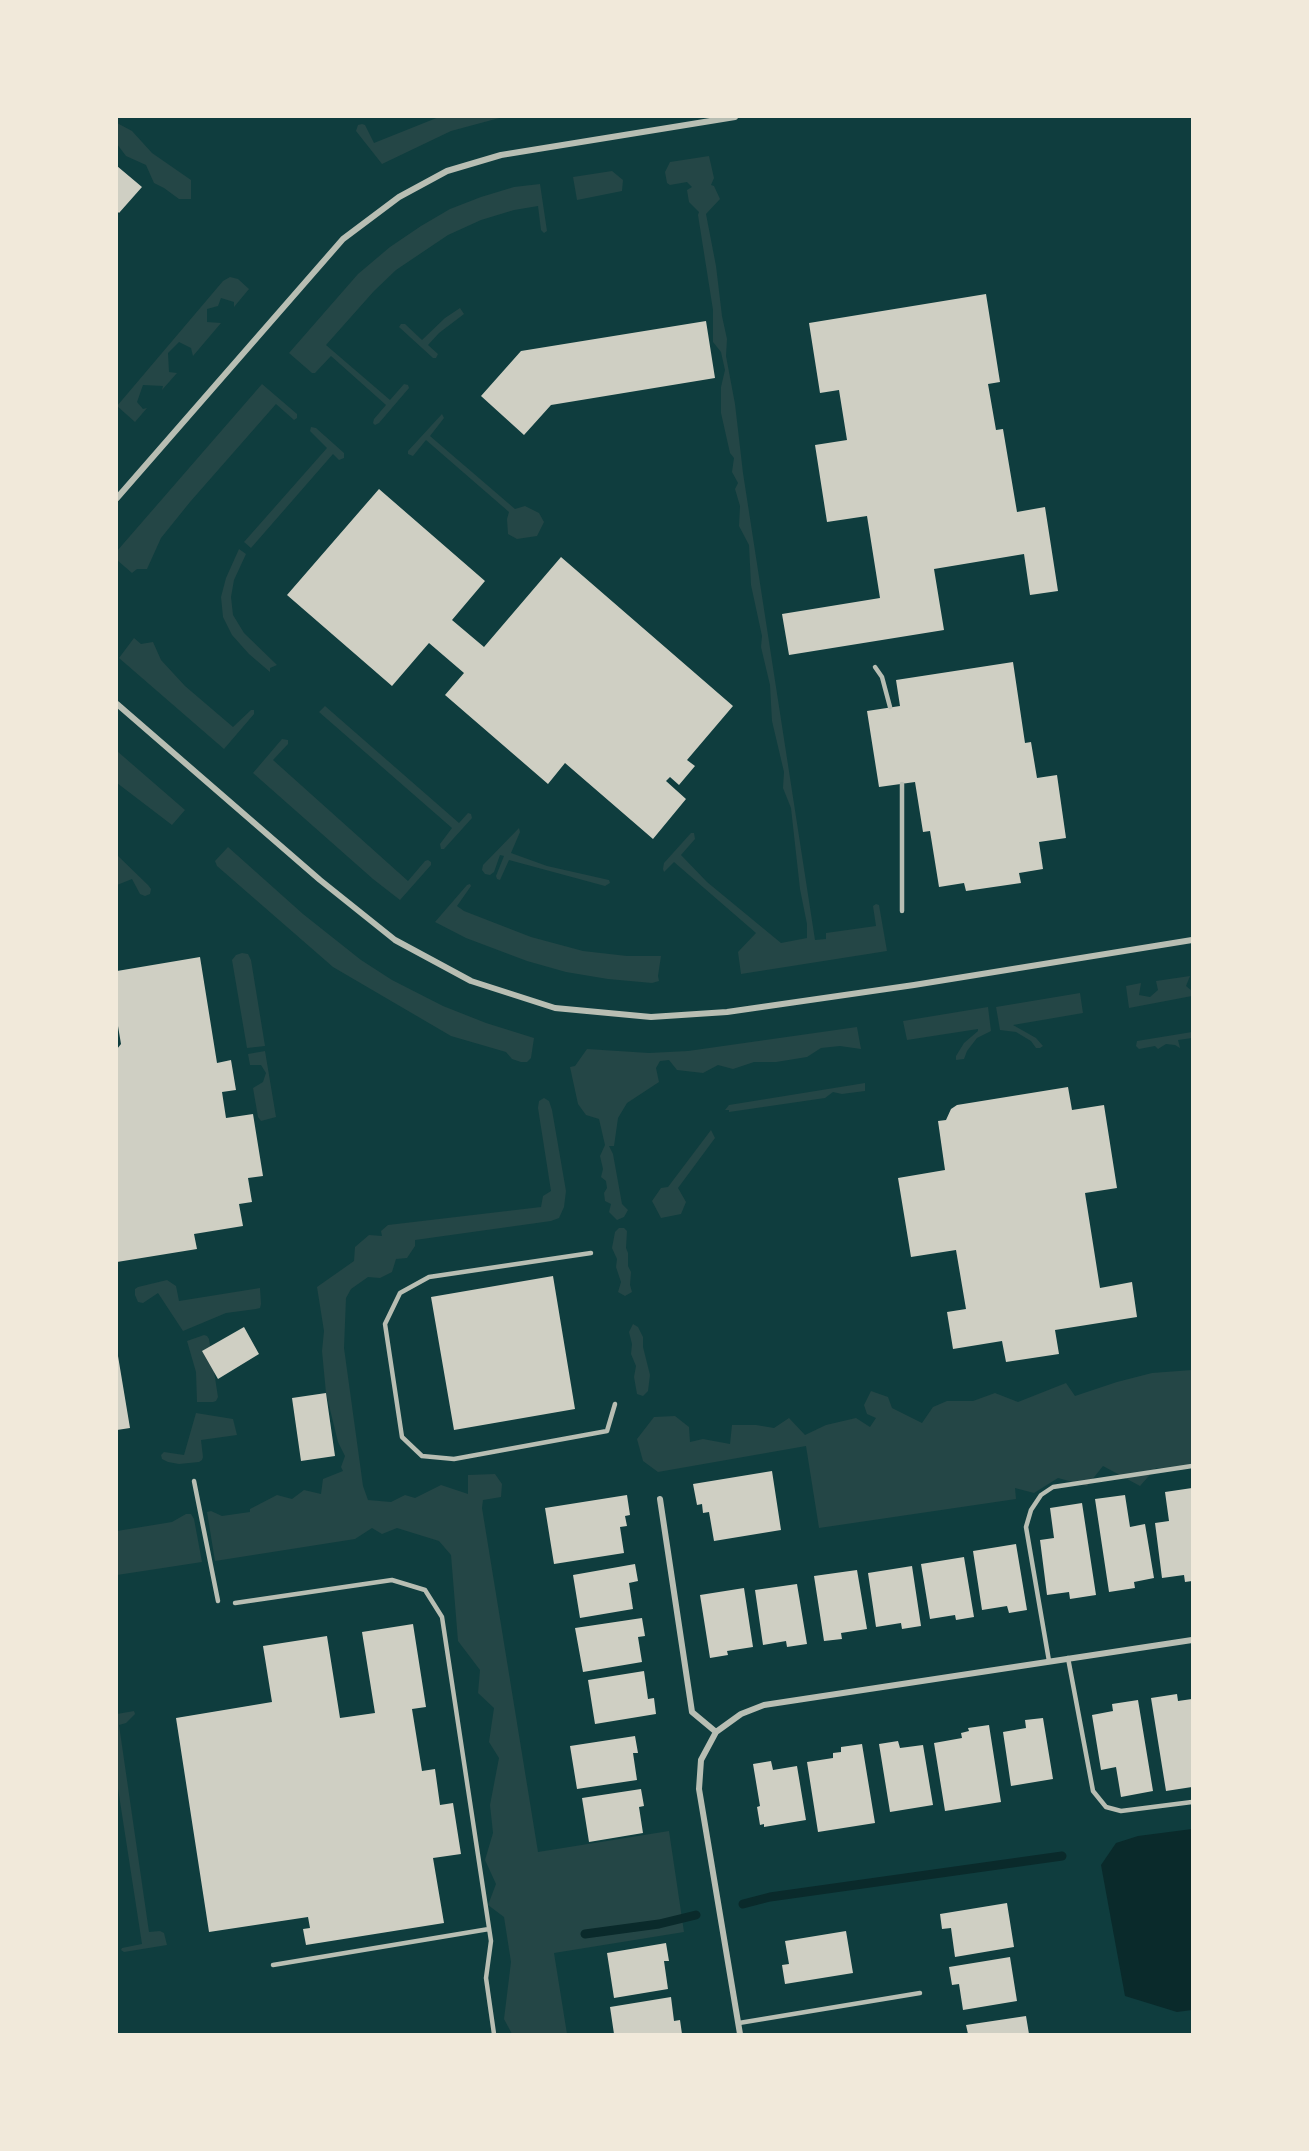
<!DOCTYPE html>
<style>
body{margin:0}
#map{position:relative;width:1309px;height:2151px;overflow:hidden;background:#0f3d3e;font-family:"PT Sans",sans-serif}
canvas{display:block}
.frame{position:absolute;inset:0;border:118px solid #f1e9da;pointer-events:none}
</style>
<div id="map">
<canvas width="1309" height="2151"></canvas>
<div class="frame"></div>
</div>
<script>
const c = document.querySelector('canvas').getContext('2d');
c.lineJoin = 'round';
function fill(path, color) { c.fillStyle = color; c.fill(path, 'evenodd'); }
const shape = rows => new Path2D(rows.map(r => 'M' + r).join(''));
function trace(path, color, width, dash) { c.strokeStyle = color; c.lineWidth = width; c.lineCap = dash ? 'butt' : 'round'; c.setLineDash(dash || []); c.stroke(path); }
const green = shape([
 [439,117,503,117,451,131,382,164,356,131,358,125,362,124,365,125,374,143],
 [117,123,132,131,152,153,191,180,191,199,179,199,164,188,154,183,146,165,126,156,117,144],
 [709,156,714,178,711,185,714,186,720,199,706,214,716,266,722,316,727,339,726,356,735,404,743,473,815,940,826,939,826,933,876,926,873,906,876,904,879,905,887,951,741,974,738,952,756,933,674,862,664,872,663,869,664,863,691,833,694,833,695,839,681,855,707,882,781,943,807,938,807,924,800,889,791,808,783,788,784,772,772,721,770,685,761,647,762,636,751,585,749,545,739,526,740,506,735,489,738,483,732,472,734,458,730,453,721,413,721,387,725,370,721,352,713,342,713,310,698,215,699,212,689,202,687,190,692,187,687,182,670,185,667,183,665,172,670,162],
 [612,171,623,180,622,191,577,200,573,177],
 [540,184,547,231,544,233,541,230,538,206,514,210,481,220,448,235,396,270,374,291,326,345,390,400,404,384,408,385,409,388,379,423,375,425,373,423,374,419,386,405,331,356,315,373,312,373,289,353,358,274,390,247,421,226,450,209,481,197,514,187],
 [230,277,238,279,249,289,234,307,234,302,221,298,218,306,207,309,207,322,221,323,193,356,191,348,179,342,168,353,169,372,177,373,162,390,163,386,143,385,137,402,143,409,147,408,135,422,117,406,223,281],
 [460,308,464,314,439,333,428,345,438,354,436,358,433,358,399,327,401,324,405,324,422,340,445,318],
 [262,384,297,414,297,418,294,420,276,404,190,502,161,538,147,569,137,569,132,573,117,560,117,551],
 [442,414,444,418,430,436,515,509,525,506,539,513,544,522,537,536,517,539,508,534,507,519,509,512,426,440,413,456,408,454,408,451],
 [311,427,316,428,344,453,344,458,339,460,333,454,251,548,244,542,327,448,310,431],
 [239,549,246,554,234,580,231,597,233,615,244,633,277,665,270,668,270,672,249,654,232,635,223,617,221,597,226,578],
 [134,638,141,644,153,642,161,660,185,686,233,727,251,710,254,710,254,714,224,749,119,658],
 [325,706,459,823,468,813,471,814,472,818,444,849,441,849,440,844,452,828,319,712],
 [282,739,288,740,288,744,273,760,408,881,425,861,428,860,431,862,431,865,400,900,373,879,253,773],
 [117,751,185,810,172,825,117,783],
 [519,828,520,832,511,853,547,866,609,880,610,883,605,886,509,860,500,880,497,879,496,876,504,856,500,855,494,872,490,875,485,874,482,870,483,865],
 [228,847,303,914,361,960,392,980,443,1006,486,1023,534,1038,531,1058,527,1062,521,1062,512,1059,506,1052,451,1036,333,967,217,866,215,861],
 [117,855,148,885,151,889,150,894,145,896,140,894,132,879,117,885],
 [470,884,471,886,457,906,464,911,531,937,583,951,627,956,661,956,658,976,659,981,652,983,608,979,566,972,527,961,466,938,435,922,467,885],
 [242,953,248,954,251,960,265,1046,247,1048,232,960,236,955],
 [1190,976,1186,986,1192,991,1192,996,1129,1008,1126,986,1141,983,1139,995,1150,997,1158,990,1156,981],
 [1080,993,1083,1013,1013,1025,1036,1038,1043,1046,1040,1048,1036,1048,1031,1041,1016,1032,1000,1030,996,1007],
 [988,1007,991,1031,977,1038,967,1051,964,1059,956,1060,956,1056,964,1043,978,1031,978,1029,907,1040,903,1021],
 [857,1027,861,1049,840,1046,821,1048,807,1057,776,1062,754,1062,733,1069,718,1065,703,1073,677,1070,669,1060,660,1061,656,1068,659,1082,627,1103,618,1118,614,1146,609,1146,613,1154,622,1204,628,1210,624,1217,617,1220,609,1212,611,1204,605,1201,604,1193,607,1188,606,1181,601,1177,603,1169,600,1156,605,1145,599,1119,586,1115,578,1104,570,1067,575,1066,587,1049,649,1053,688,1051],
 [1192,1032,1192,1038,1178,1040,1180,1048,1175,1045,1166,1044,1158,1049,1155,1046,1139,1049,1136,1046,1137,1041],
 [265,1051,276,1117,261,1121,258,1117,253,1088,263,1082,266,1073,261,1065,250,1065,248,1054],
 [865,1083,865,1091,842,1094,833,1092,825,1098,729,1112,729,1110,725,1110,729,1105],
 [544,1098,549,1101,552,1110,566,1191,564,1207,559,1218,551,1221,415,1240,415,1246,407,1258,396,1259,392,1272,380,1278,368,1277,351,1289,346,1298,344,1348,363,1486,368,1500,391,1502,405,1495,415,1498,441,1485,468,1494,468,1475,495,1474,502,1484,501,1497,483,1500,482,1508,538,1852,669,1831,684,1932,554,1953,567,2034,512,2034,504,2019,511,1962,504,1917,488,1905,496,1884,485,1860,493,1833,490,1805,499,1758,489,1742,494,1708,478,1693,480,1670,458,1641,451,1555,439,1541,397,1528,382,1534,372,1528,355,1539,215,1561,207,1512,211,1511,222,1516,250,1512,250,1509,277,1495,292,1499,304,1490,321,1494,323,1479,343,1471,341,1467,345,1456,338,1442,326,1393,322,1351,324,1331,317,1287,354,1261,355,1247,369,1235,382,1236,381,1231,388,1225,541,1207,543,1196,551,1191,538,1108,539,1101],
 [711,1130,715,1138,678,1188,686,1202,681,1214,661,1218,652,1201,661,1188,668,1187],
 [619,1228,624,1228,627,1231,626,1248,628,1253,628,1266,631,1272,630,1285,632,1292,625,1296,618,1292,621,1282,616,1267,617,1259,612,1248,615,1232],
 [167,1280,176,1286,179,1301,260,1288,261,1304,260,1308,256,1309,226,1313,183,1331,158,1293,143,1303,138,1302,135,1295,135,1289,138,1287],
 [633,1324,638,1327,643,1337,643,1347,650,1375,648,1391,643,1396,637,1394,634,1377,636,1366,631,1354,632,1344,629,1332],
 [204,1335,207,1336,209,1339,218,1397,216,1401,213,1402,197,1402,196,1372,187,1341],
 [1192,1370,1192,1463,1182,1470,1156,1468,1140,1486,1103,1466,1087,1486,1058,1478,1034,1493,1015,1488,1016,1499,819,1528,806,1446,658,1472,643,1461,637,1439,654,1417,675,1416,689,1427,690,1442,703,1439,730,1444,732,1425,756,1425,774,1428,789,1418,805,1435,826,1425,856,1418,870,1427,876,1418,867,1414,864,1405,871,1391,888,1397,892,1408,922,1423,933,1407,947,1401,973,1401,995,1393,1018,1402,1066,1383,1075,1396,1117,1382,1152,1373],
 [196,1413,233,1419,237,1435,201,1440,203,1457,202,1460,199,1462,179,1464,168,1462,162,1459,161,1455,164,1452,184,1455],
 [186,1514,191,1514,194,1519,202,1562,117,1575,117,1531,172,1522],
 [134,1711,135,1714,126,1723,119,1725,149,1932,160,1931,164,1933,167,1945,124,1952,121,1950,122,1948,142,1944,117,1782,117,1714]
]);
const water = shape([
 [1192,1829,1192,2010,1177,2012,1125,1996,1101,1865,1116,1843,1138,1836]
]);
const stream = shape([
 [743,1904,770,1897,1062,1856],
 [585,1934,659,1924,696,1915]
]);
const building = shape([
 [117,166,142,187,119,213,117,211],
 [986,294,1000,382,988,384,996,430,1003,429,1017,512,1045,507,1058,591,1030,595,1024,554,934,569,944,630,789,655,782,614,880,598,867,516,827,522,815,445,847,440,839,390,820,393,809,323],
 [706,321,715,378,551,405,524,435,481,396,521,351],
 [379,489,485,581,452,620,484,647,561,557,733,706,687,760,695,766,679,785,670,777,666,781,686,799,653,839,565,763,548,784,445,695,464,673,429,643,392,686,287,595],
 [1013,662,1025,743,1031,742,1037,778,1057,775,1066,838,1039,842,1043,869,1019,873,1021,883,966,891,964,883,939,887,930,831,923,832,915,782,879,787,867,711,900,706,896,680],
 [200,957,217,1063,231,1060,236,1090,222,1092,226,1118,253,1114,263,1176,248,1178,252,1202,239,1204,243,1226,194,1234,197,1249,117,1262,117,1049,121,1044,117,1020,117,971],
 [1068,1087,1072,1110,1104,1105,1117,1188,1085,1193,1100,1288,1132,1282,1137,1317,1055,1330,1059,1354,1006,1362,1002,1341,953,1349,947,1312,966,1309,956,1250,911,1257,898,1178,945,1170,938,1121,946,1120,951,1109,957,1105],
 [553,1276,575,1409,454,1430,431,1297],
 [244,1327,259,1354,218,1379,202,1351],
 [117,1350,130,1428,117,1430],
 [326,1393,335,1456,301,1461,292,1398],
 [772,1471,781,1530,714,1541,709,1512,703,1513,702,1504,697,1505,693,1484],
 [1192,1488,1192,1581,1185,1582,1184,1575,1162,1578,1155,1523,1169,1521,1165,1492],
 [627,1495,630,1515,625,1516,627,1526,620,1527,624,1553,554,1564,545,1508],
 [1125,1495,1130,1527,1145,1524,1154,1578,1134,1582,1135,1588,1109,1592,1095,1499],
 [1082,1503,1096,1595,1070,1599,1069,1592,1047,1595,1040,1540,1054,1538,1050,1508],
 [1016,1544,1027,1610,1009,1613,1007,1606,982,1610,973,1551],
 [964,1557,974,1617,956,1620,955,1615,930,1619,921,1564],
 [635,1564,638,1581,629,1583,633,1609,580,1618,573,1575],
 [912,1566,921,1626,902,1629,901,1623,876,1627,868,1573],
 [857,1570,867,1629,841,1633,842,1639,824,1641,814,1576],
 [797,1584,807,1644,787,1647,786,1641,763,1645,755,1590],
 [744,1588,753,1647,727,1651,728,1655,710,1658,700,1595],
 [642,1618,645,1636,638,1637,642,1662,583,1672,575,1628],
 [413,1624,426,1707,412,1709,422,1771,435,1769,440,1805,453,1803,461,1854,433,1858,444,1923,306,1945,303,1929,310,1928,308,1917,209,1932,176,1718,272,1702,263,1646,327,1636,340,1718,375,1713,362,1632],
 [644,1671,648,1699,654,1698,656,1714,595,1724,588,1680],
 [1177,1694,1178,1701,1192,1699,1192,1787,1166,1791,1151,1698],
 [1138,1700,1153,1791,1121,1797,1116,1767,1101,1770,1092,1715,1113,1711,1112,1704],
 [1043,1718,1053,1779,1011,1786,1003,1732,1026,1728,1025,1720],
 [989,1725,1001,1802,945,1811,934,1743,962,1738,961,1733,969,1731,968,1728],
 [635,1736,638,1753,633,1753,637,1780,577,1789,570,1746],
 [898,1741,900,1748,923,1745,933,1805,890,1812,879,1744],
 [862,1744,875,1823,818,1832,807,1762,833,1758,833,1753,841,1752,841,1747],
 [771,1761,773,1770,797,1766,806,1820,764,1827,764,1824,760,1825,757,1807,760,1806,753,1764],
 [641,1789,644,1806,639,1807,643,1833,589,1842,582,1798],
 [1007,1903,1014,1947,955,1957,951,1928,942,1929,940,1914],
 [846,1931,853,1973,785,1984,782,1965,789,1964,785,1941],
 [666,1943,669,1961,664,1961,668,1989,614,1998,607,1953],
 [1010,1957,1017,2001,963,2010,959,1984,952,1985,949,1967],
 [671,1997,674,2021,680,2020,682,2034,614,2034,610,2007],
 [1026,2016,1029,2034,968,2034,966,2025]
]);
const service = shape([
 [875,667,882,677,890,707],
 [902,784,902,911],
 [591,1253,429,1277,400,1293,385,1324,402,1437,422,1456,454,1459,607,1431,615,1404],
 [194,1481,218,1601],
 [235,1603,392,1580,425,1590,442,1617,491,1941,486,1978,494,2034],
 [1068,1658,1093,1791,1106,1807,1121,1811,1192,1802],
 [1049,1661,1026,1527,1031,1510,1041,1495,1053,1487,1192,1466],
 [273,1965,489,1929],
 [739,2023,920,1993]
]);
const minor = shape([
 [117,498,343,239,399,197,447,171,501,155,735,117],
 [117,704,320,880,395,940,471,981,555,1008,651,1017,727,1012,914,985,1192,940],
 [660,1499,692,1712,716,1732,701,1760,699,1789,740,2034],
 [716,1732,741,1714,764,1705,1192,1640]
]);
fill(green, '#244646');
fill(water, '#0a2a2b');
trace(stream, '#0a2a2b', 9);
fill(building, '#cfcfc3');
trace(service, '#b8beb3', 4.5);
trace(minor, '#b8beb3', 6);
</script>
